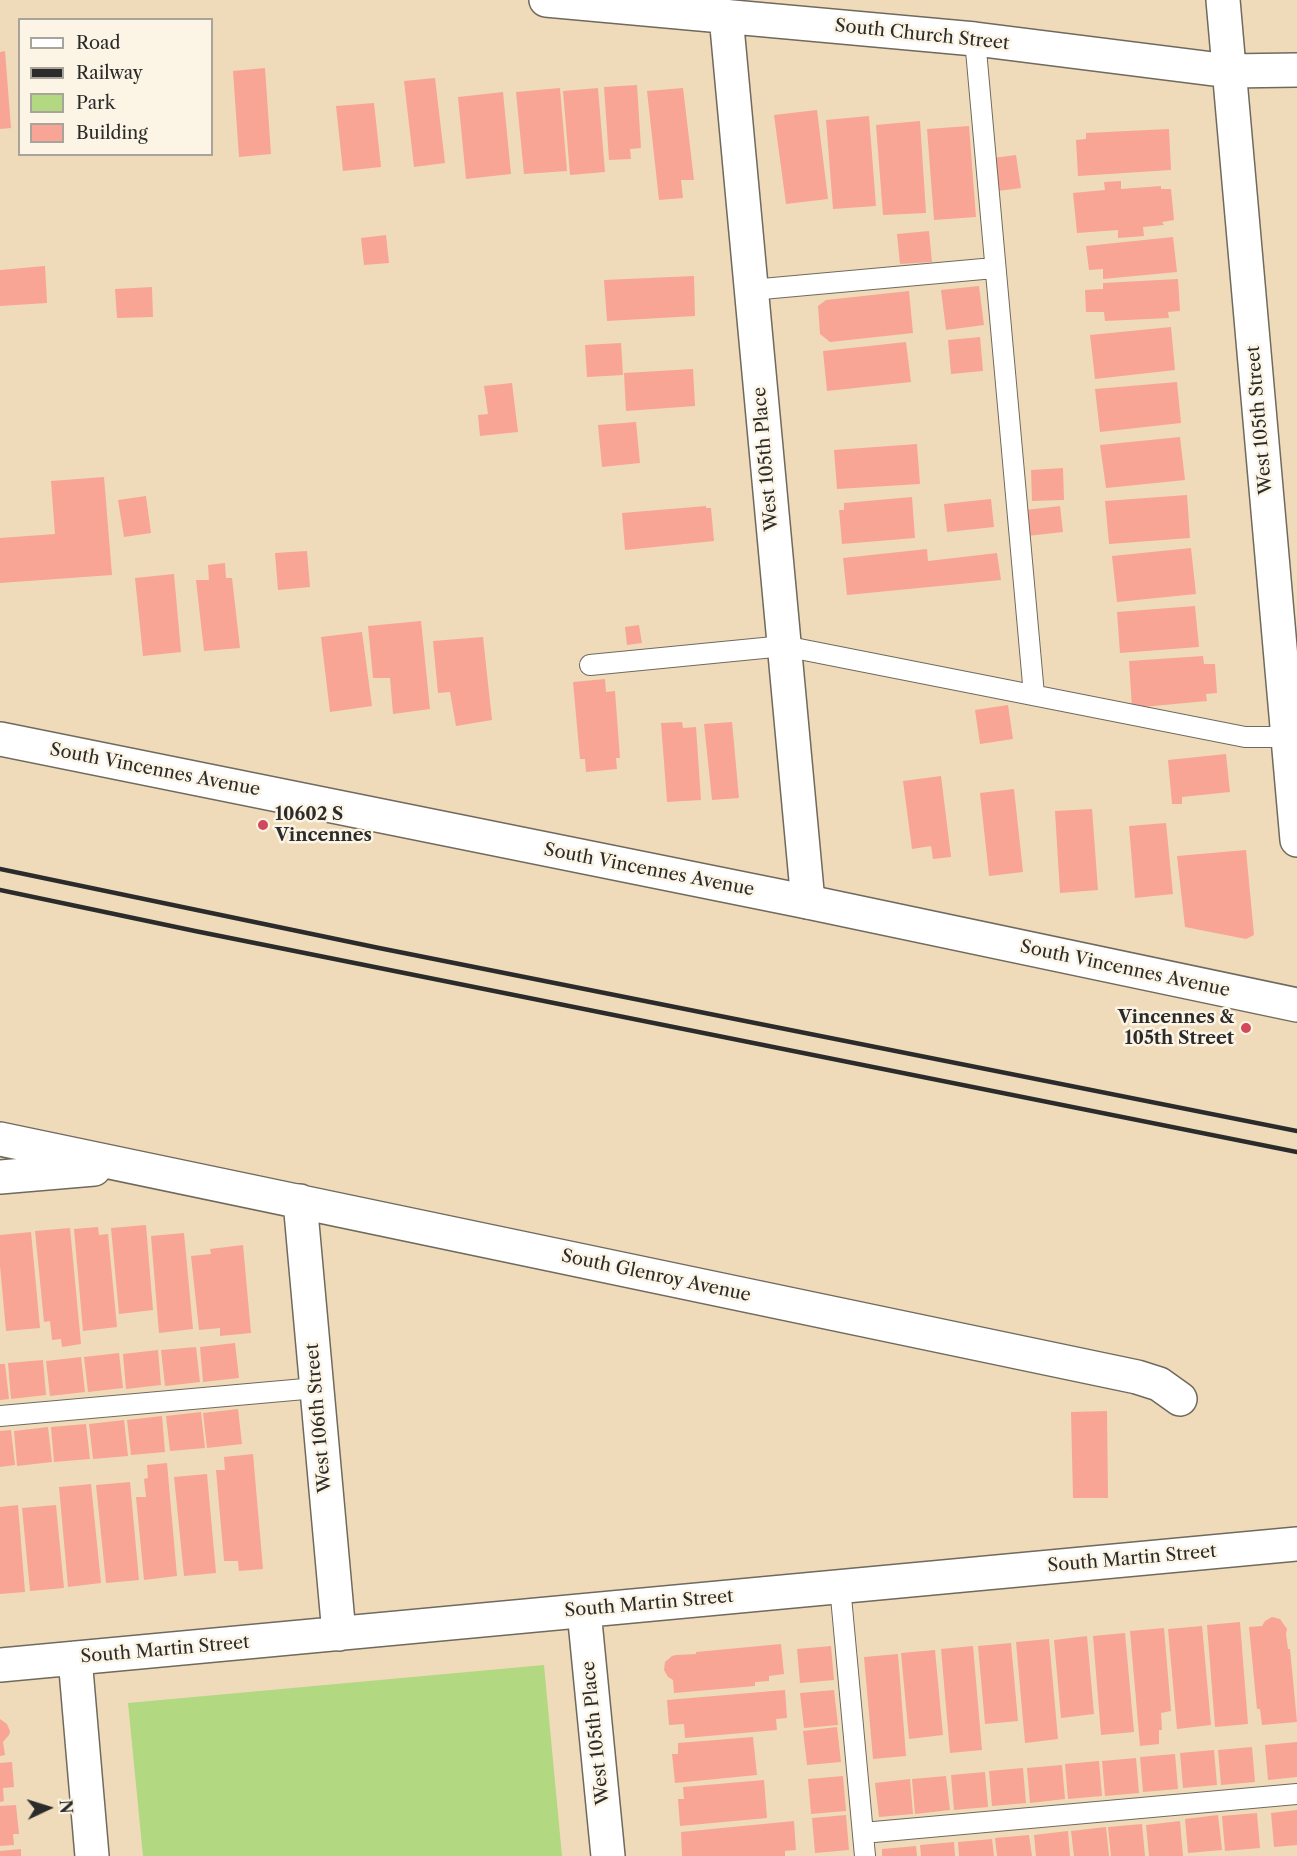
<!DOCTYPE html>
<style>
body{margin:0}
#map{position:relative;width:1297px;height:1856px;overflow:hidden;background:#efdbba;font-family:"Libre Caslon Text",serif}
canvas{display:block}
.legend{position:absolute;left:18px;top:18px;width:195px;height:138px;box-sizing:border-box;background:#fcf5e5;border:2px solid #a8a49b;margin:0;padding:8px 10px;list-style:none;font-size:18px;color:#2b2b2b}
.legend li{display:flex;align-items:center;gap:12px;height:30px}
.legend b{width:30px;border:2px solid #a8a49b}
.north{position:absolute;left:18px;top:1778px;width:60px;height:60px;-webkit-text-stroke:4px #fcf5e5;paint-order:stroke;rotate:86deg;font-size:16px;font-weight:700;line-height:24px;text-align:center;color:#2b2b2b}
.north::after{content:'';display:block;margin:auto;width:21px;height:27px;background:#2b2b2b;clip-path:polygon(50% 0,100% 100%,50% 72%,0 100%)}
</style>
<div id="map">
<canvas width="1297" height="1856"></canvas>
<ul class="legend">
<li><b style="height:8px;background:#fff"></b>Road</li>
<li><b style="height:8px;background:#2b2b2b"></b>Railway</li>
<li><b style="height:16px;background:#b2d882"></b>Park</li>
<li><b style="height:16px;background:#f8a595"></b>Building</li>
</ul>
<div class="north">N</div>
</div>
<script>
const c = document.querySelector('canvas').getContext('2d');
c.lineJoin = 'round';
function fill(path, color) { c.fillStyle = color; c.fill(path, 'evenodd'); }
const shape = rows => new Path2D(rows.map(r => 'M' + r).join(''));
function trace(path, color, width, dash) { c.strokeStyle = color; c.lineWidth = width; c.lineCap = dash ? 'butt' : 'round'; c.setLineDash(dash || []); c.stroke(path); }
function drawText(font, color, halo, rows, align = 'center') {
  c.font = font + ' "Libre Caslon Text",serif'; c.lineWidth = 5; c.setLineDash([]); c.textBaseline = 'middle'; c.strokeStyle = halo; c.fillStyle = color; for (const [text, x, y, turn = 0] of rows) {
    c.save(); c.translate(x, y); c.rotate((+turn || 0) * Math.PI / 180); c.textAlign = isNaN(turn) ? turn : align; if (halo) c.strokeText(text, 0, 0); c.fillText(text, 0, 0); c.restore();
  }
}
const green = shape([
 [544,1665,562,1856,143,1856,128,1703]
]);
const building = shape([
 [5,51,11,128,0,129,0,52],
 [265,68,271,154,239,157,233,71],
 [435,78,445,163,414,167,404,81],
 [637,85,641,148,630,149,631,159,609,160,604,87],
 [560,88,567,171,524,174,516,92],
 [598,88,605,172,570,175,563,91],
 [683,88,694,180,681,180,683,198,659,200,647,91],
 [503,92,511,174,466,179,458,97],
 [374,103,381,167,343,171,336,106],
 [817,110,828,199,786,204,774,115],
 [869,116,876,206,833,209,826,120],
 [920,121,926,213,883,215,876,125],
 [969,126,976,217,934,220,927,129],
 [1169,129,1171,170,1078,176,1076,140,1086,139,1086,133],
 [1016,155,1021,188,998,191,993,158],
 [1121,181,1121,189,1161,186,1161,189,1171,189,1174,220,1162,222,1164,225,1143,227,1144,236,1118,238,1118,230,1077,233,1073,193,1105,190,1104,182],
 [929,231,932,262,900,264,897,234],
 [386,235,389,263,364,265,361,238],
 [1173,237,1177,272,1103,279,1103,269,1089,270,1086,246],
 [45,266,47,303,0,306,0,270],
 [694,276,695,316,607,321,604,280],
 [1178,279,1180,311,1168,312,1169,318,1105,321,1104,312,1086,312,1085,290,1103,289,1103,283],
 [979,286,984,325,946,330,941,290],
 [152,287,153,317,117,318,115,289],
 [909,291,913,333,830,342,820,334,818,306,826,300],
 [1171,327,1175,370,1095,379,1090,335],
 [980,337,983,371,951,374,948,340],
 [906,342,911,382,827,391,823,351],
 [621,343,623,375,587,377,585,345],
 [693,369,695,406,626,411,624,373],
 [1177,382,1181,423,1100,432,1095,389],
 [512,383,518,432,480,436,478,415,488,414,484,386],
 [636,422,640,463,602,467,598,425],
 [1180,437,1185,480,1106,488,1100,445],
 [917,444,920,484,837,489,834,450],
 [1063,468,1064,500,1032,501,1031,470],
 [104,477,112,575,0,583,0,538,55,534,51,481],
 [1187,495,1190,538,1109,544,1105,501],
 [146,496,151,533,124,537,118,500],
 [912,497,915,538,842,544,839,510,844,510,844,503],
 [991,499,994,527,947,532,944,504],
 [706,506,706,508,711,508,714,541,625,550,622,513],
 [1060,506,1063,532,1027,536,1025,510],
 [1191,548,1196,594,1117,602,1112,556],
 [927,549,928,561,997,553,1001,580,847,595,843,558],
 [307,551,310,587,278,590,275,553],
 [225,563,226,578,232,578,240,648,204,651,196,580,209,580,208,565],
 [174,574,181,652,143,656,135,578],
 [1195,606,1199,647,1120,653,1117,612],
 [421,621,430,709,393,714,390,678,373,678,368,626],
 [639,625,642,643,627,645,625,627],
 [362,632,372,706,330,712,321,637],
 [483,637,492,720,456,726,450,692,438,693,433,641],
 [1203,656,1204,664,1215,664,1217,693,1206,694,1207,701,1132,708,1129,661],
 [605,679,606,692,615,691,620,758,616,758,617,769,586,772,585,759,580,759,573,682],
 [1008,705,1013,739,980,744,975,710],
 [682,722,683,728,696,727,701,800,667,802,661,723],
 [732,722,739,798,712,800,704,724],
 [1226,754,1230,792,1182,797,1182,804,1172,804,1168,760],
 [941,776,951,857,933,859,931,846,912,849,903,781],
 [1014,789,1023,872,989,876,980,793],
 [1092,809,1098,890,1060,893,1055,811],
 [1166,823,1173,894,1135,898,1129,826],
 [1246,850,1254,935,1246,939,1185,927,1177,856],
 [146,1225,153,1310,119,1314,111,1228],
 [98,1227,99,1235,108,1234,117,1327,83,1331,74,1229],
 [70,1228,81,1344,62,1347,61,1339,52,1340,50,1321,44,1322,35,1231],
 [31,1232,40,1328,6,1331,0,1266,0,1235],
 [184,1233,193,1329,159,1333,151,1236],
 [243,1245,251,1333,220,1336,220,1328,199,1330,191,1256,211,1254,210,1249],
 [235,1343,239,1378,203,1382,200,1347],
 [196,1347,200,1382,165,1386,161,1350],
 [158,1350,161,1385,126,1389,123,1354],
 [119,1353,123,1388,88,1392,84,1357],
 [81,1357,85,1392,50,1396,46,1361],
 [43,1360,46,1395,11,1399,8,1363],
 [0,1364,5,1364,9,1399,0,1400],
 [238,1409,242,1444,207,1448,203,1413],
 [1107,1411,1108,1498,1073,1498,1071,1412],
 [201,1412,205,1448,170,1451,166,1416],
 [162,1416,165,1452,131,1455,127,1420],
 [124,1420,128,1456,93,1459,89,1424],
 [86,1424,90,1459,54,1462,51,1427],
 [48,1427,52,1462,17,1466,14,1431],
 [11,1430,15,1465,0,1467,0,1431],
 [253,1454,263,1569,239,1571,238,1561,224,1561,216,1470,225,1470,224,1457],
 [167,1463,177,1576,144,1580,136,1497,146,1497,144,1479,148,1478,147,1465],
 [207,1474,216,1573,184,1576,174,1477],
 [130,1482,139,1580,106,1583,96,1485],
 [91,1484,101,1583,68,1587,59,1487],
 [18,1505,25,1592,0,1594,0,1507],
 [56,1505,64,1588,30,1591,22,1508],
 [1272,1617,1280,1619,1287,1629,1286,1634,1288,1649,1290,1649,1297,1722,1262,1725,1260,1709,1257,1709,1249,1627,1262,1626,1265,1621],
 [1240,1622,1248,1724,1215,1727,1207,1625],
 [1202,1626,1211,1725,1177,1729,1168,1629],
 [1164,1628,1171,1711,1161,1713,1162,1730,1159,1730,1159,1744,1140,1746,1130,1631],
 [1125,1633,1134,1732,1101,1735,1093,1636],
 [1087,1636,1094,1714,1061,1718,1054,1640],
 [1049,1639,1058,1739,1025,1743,1016,1642],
 [1011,1643,1018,1721,985,1724,978,1646],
 [781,1644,784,1674,769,1676,769,1681,755,1682,755,1686,674,1693,673,1680,668,1677,664,1670,665,1662,672,1656,676,1655,696,1654,696,1652],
 [831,1646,834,1680,800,1683,797,1649],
 [973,1646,982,1750,950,1753,941,1649],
 [935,1650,943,1735,909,1739,901,1653],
 [898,1654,906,1756,873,1759,864,1657],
 [785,1690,787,1718,776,1719,777,1730,685,1738,684,1724,669,1725,667,1700],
 [834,1690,838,1725,804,1728,800,1693],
 [0,1719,7,1724,10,1731,9,1735,3,1742,5,1755,0,1756],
 [837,1727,841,1762,807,1765,803,1731],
 [753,1737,757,1775,675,1783,672,1754,678,1754,678,1743],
 [1297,1742,1297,1777,1268,1780,1265,1745],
 [1252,1747,1255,1782,1221,1785,1218,1750],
 [1214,1750,1217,1785,1183,1788,1180,1753],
 [1175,1754,1178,1789,1143,1792,1140,1757],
 [1136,1758,1139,1793,1105,1796,1102,1761],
 [1099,1761,1102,1796,1068,1799,1065,1764],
 [12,1762,14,1787,3,1788,4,1801,0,1802,0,1763],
 [1062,1765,1065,1799,1030,1803,1027,1768],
 [1023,1768,1026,1803,992,1806,989,1771],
 [985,1772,988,1807,954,1810,951,1775],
 [843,1776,846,1811,811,1814,808,1779],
 [946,1776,950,1810,915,1814,912,1779],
 [910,1779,913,1814,879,1817,875,1783],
 [764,1780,767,1818,680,1826,678,1799,684,1799,683,1787],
 [16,1805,19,1834,13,1834,14,1845,0,1846,0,1806],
 [1297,1810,1297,1845,1274,1847,1271,1813],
 [1257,1813,1260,1848,1225,1851,1222,1816],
 [846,1815,849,1850,815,1853,812,1818],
 [1218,1815,1222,1850,1188,1853,1185,1819],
 [794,1821,796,1850,785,1851,785,1856,682,1856,681,1832],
 [1180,1821,1183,1856,1149,1856,1146,1825],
 [1142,1824,1145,1856,1111,1856,1108,1827],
 [1106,1827,1109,1856,1074,1856,1071,1831],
 [1068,1831,1070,1856,1036,1856,1034,1835],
 [1029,1835,1032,1856,997,1856,995,1838],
 [992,1839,994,1856,959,1856,958,1842],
 [954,1842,955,1856,921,1856,920,1845],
 [916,1846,917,1856,882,1856,882,1849],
 [21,1849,21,1856,0,1856,0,1851]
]);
const lane = shape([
 [975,39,1034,695],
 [751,290,994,268],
 [590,665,784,646,1245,737,1297,737],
 [0,1416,316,1388],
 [840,1586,865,1856],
 [863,1833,1297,1794]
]);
const street = shape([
 [546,0,975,39,1229,71,1297,70],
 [1223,0,1297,840],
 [726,16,808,902],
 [0,1139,1137,1377,1159,1384,1180,1399],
 [0,1177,94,1169],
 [300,1201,339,1634],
 [584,1611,608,1856],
 [75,1658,92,1856],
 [0,1665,1297,1544]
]);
const secondary = shape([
 [0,739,808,902,1297,1005]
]);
const rail = shape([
 [0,869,379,948,1297,1131],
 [0,890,195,931,1297,1152]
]);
const markers = [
 [263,825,6,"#d1495b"],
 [1246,1028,6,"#d1495b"]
];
const streetNames = [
 ["South Church Street",922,35,6],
 ["West 105th Street",1260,420,-95],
 ["West 105th Place",766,459,-95],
 ["South Vincennes Avenue",155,770,11],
 ["South Vincennes Avenue",649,870,11],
 ["South Vincennes Avenue",1125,969,12],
 ["South Glenroy Avenue",656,1276,12],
 ["West 106th Street",319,1418,-95],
 ["South Martin Street",1132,1559,-5],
 ["South Martin Street",649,1604,-5],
 ["South Martin Street",165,1650,-5],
 ["West 105th Place",596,1733,-96]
];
const poiNames = [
 ["10602 S",275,815],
 ["Vincennes",275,836],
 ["Vincennes &",1234,1018,"right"],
 ["105th Street",1234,1039,"right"]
];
fill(green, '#b2d882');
fill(building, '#f8a595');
trace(lane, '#70695d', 22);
trace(street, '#70695d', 36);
trace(secondary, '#70695d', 36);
trace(lane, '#fff', 20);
trace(street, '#fff', 33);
trace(secondary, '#fff', 33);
trace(rail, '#2b2b2b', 4.5);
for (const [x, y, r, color] of markers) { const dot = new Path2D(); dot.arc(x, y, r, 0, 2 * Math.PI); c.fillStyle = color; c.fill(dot); trace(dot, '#fcf5e5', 2); }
drawText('18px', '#2b2b2b', '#fcf5e5', streetNames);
drawText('bold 18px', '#2b2b2b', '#fcf5e5', poiNames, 'left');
</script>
